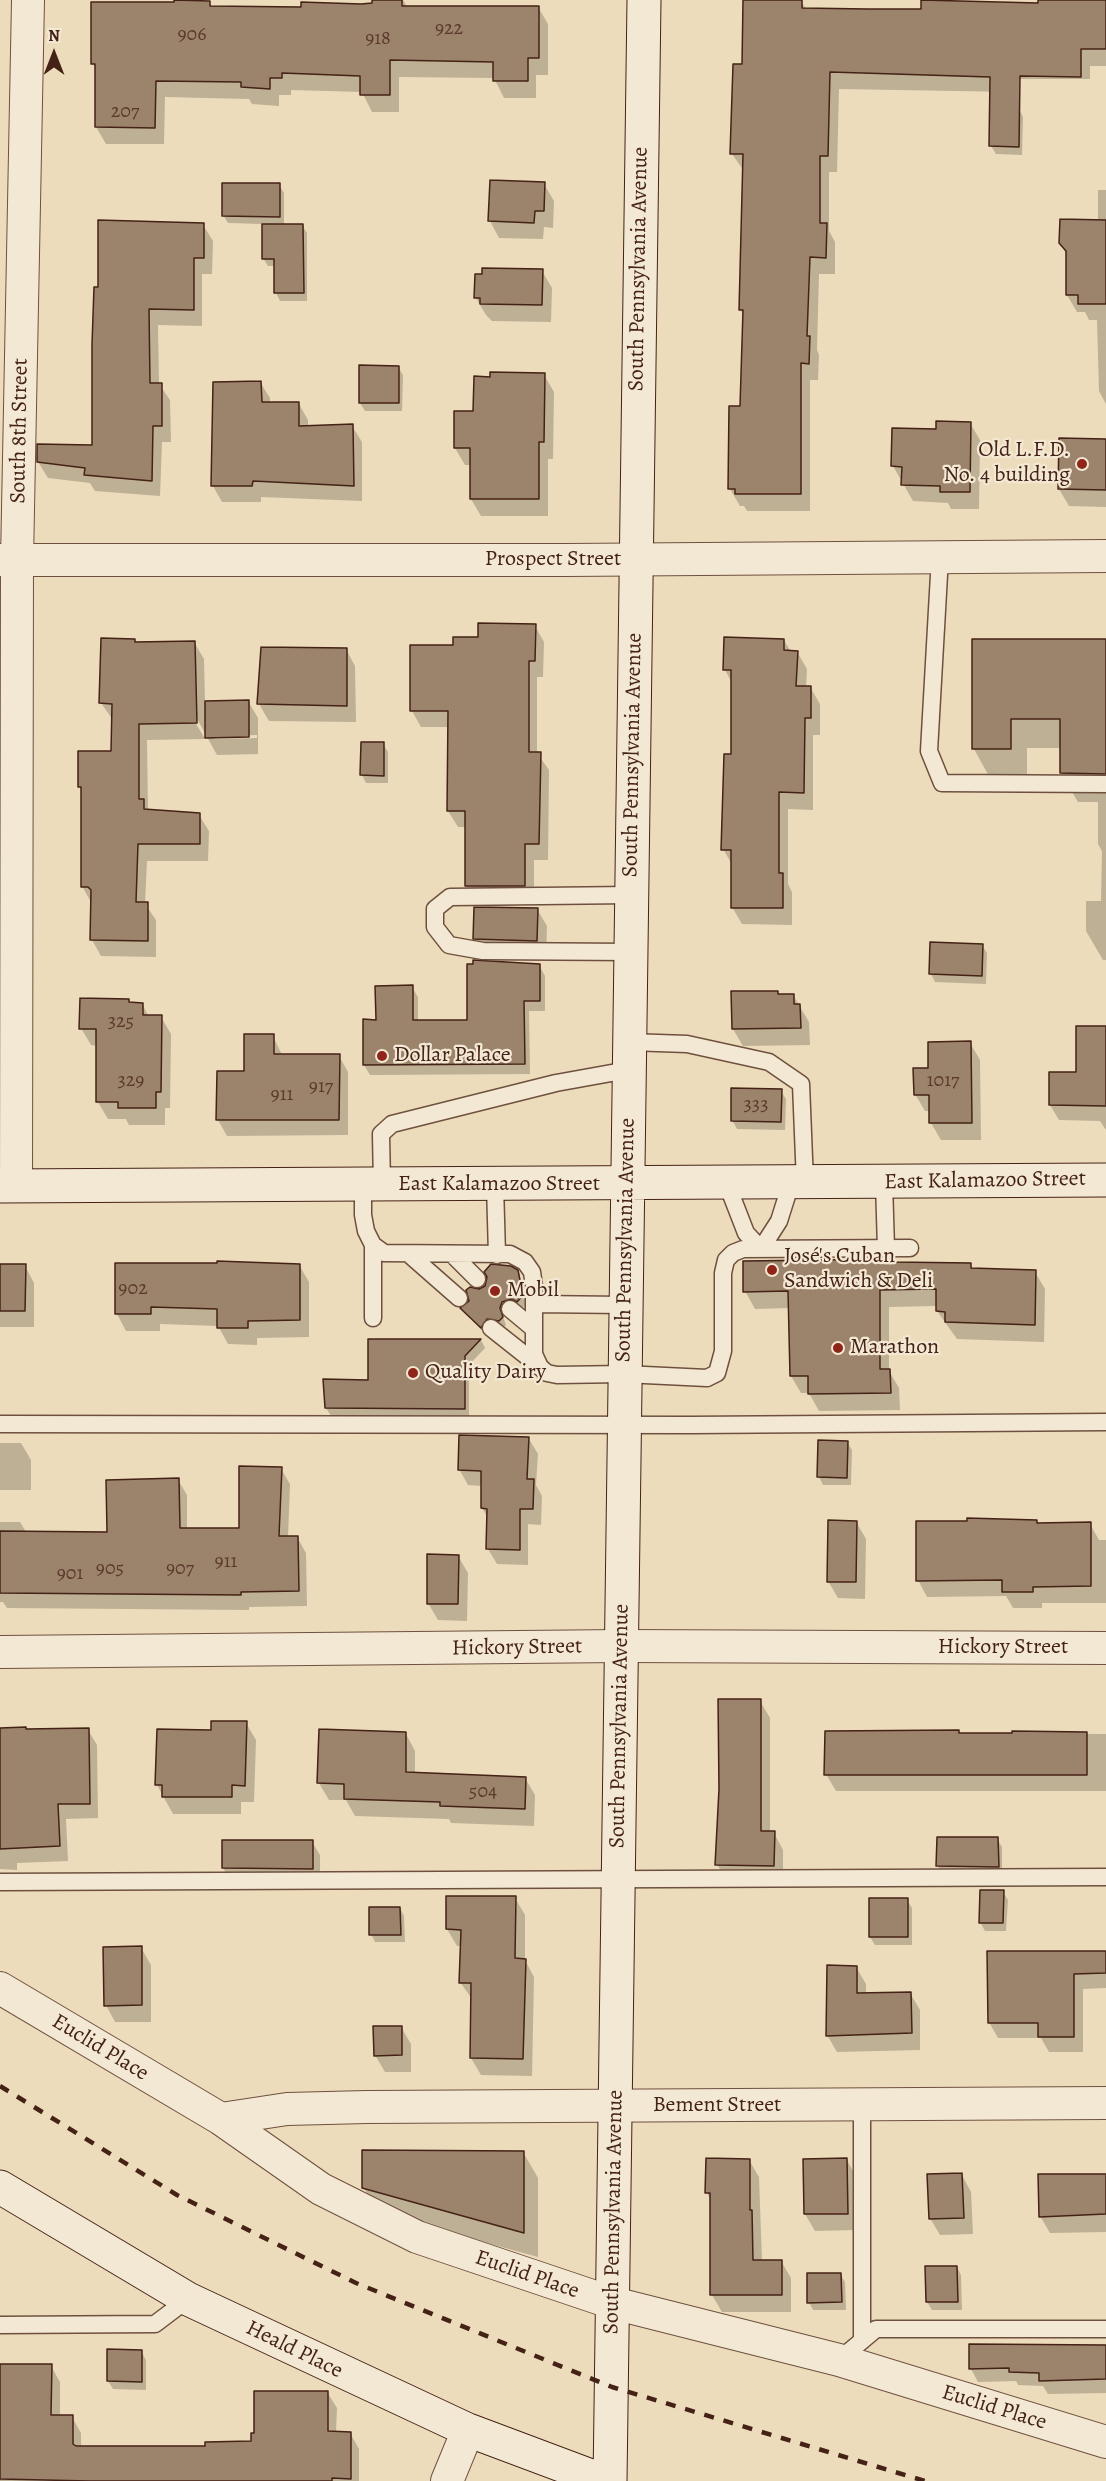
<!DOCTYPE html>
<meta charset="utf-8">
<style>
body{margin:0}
#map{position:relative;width:1106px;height:2481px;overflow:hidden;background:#eddcbb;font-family:Alegreya,serif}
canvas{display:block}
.north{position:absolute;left:24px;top:24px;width:60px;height:60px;-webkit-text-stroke:4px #f3e8d3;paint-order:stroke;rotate:0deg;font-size:16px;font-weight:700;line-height:24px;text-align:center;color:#452216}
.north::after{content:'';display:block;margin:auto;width:21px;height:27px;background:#452216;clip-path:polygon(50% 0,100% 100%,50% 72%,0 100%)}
</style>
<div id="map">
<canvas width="1106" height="2481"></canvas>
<div class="north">N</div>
</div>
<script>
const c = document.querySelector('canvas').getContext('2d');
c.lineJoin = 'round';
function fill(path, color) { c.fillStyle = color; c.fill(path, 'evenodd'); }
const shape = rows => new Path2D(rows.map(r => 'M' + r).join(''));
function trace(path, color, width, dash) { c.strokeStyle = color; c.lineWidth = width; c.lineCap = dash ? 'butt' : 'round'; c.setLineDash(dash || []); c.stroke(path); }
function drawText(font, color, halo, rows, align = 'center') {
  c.font = font + ' Alegreya,serif'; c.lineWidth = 4.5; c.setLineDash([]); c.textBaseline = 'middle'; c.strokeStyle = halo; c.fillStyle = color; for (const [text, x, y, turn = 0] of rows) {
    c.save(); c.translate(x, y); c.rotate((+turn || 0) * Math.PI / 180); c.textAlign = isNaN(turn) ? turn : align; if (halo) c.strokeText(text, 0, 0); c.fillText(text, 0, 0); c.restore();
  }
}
const shadow = shape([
 [374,0,403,0,408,8,538,7,548,24,548,75,536,75,536,98,504,98,494,78,399,77,399,112,372,112,362,92,291,90,291,95,279,95,279,106,252,104,249,99,165,97,164,144,106,144,96,127,97,71,93,64,209,2,212,7,303,8,374,4],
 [745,0,801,1,806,9,923,11,1039,4,1039,0,1106,0,1106,66,1090,66,1090,79,1015,79,1015,92,839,89,837,172,829,172,829,231,835,242,835,274,819,274,817,350,819,355,818,380,810,380,810,511,747,511,744,506,740,506,730,489,742,408,744,316,740,309,744,171,732,154,743,66],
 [1019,109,1023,117,1022,155,996,154,991,146],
 [544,184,554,201,553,228,544,227,543,239,499,238,490,221],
 [279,185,284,193,284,225,302,225,307,233,307,301,280,301,276,293,276,266,268,266,263,258,263,224,228,223,223,215],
 [1098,190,1106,190,1106,404,1099,391,1097,320,1089,320,1085,312,1077,312,1067,295,1067,255,1060,243,1098,222],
 [203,225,213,241,212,274,202,274,202,326,158,325,159,384,170,400,171,442,162,442,160,496,95,491,90,483,48,478,38,462,93,447,99,289],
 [542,271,552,288,551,322,492,321,486,315,476,298],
 [398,367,403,375,402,411,365,411,360,403],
 [544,375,554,392,553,459,548,459,548,516,481,516,471,499,471,465,465,465,455,448,492,378],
 [260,382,270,398,270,404,299,404,308,420,308,427,352,426,362,442,362,501,261,497,261,502,222,502,213,486],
 [970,423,980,440,979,509,951,509,948,503,913,501,893,466,938,430],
 [1106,440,1106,507,1069,506,1059,489],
 [535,626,544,642,543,677,537,677,537,753,549,770,548,860,534,860,534,902,476,902,466,886,466,827,458,827,448,811,449,727,421,727,412,711,455,647],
 [134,640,136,644,194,642,204,659,205,702,248,701,258,718,258,754,217,755,195,715,192,717,205,739,147,740,148,809,199,815,209,831,208,861,147,861,145,904,156,920,156,957,101,956,92,940,92,904,82,886,83,792,80,787,112,753,113,720,101,703],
 [257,735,257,738,214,739,214,736],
 [784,640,791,652,797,652,807,669,806,687,810,687,820,704,820,735,813,735,813,810,788,809,788,884,792,892,792,925,742,924,732,907,733,866,723,849,732,756,732,683,725,670],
 [1106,640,1106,960,1103,960,1086,931,1086,901,1101,901,1102,851,1098,844,1098,802,1078,802,1061,773,1061,748,1027,748,1027,778,990,778,974,749],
 [263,648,346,649,355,666,356,722,269,721,259,704],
 [383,744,388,752,388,783,366,783,362,775],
 [537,909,547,926,546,957,485,955,475,938],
 [982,945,987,953,986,984,935,982,931,974],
 [539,965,545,976,545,1011,529,1011,530,1074,370,1075,364,1065,377,1021,412,987,418,997,418,1021,468,1022],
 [793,995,809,1022,810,1045,743,1046,733,1029,779,996],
 [130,1004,142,1004,149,1017,161,1017,171,1034,170,1108,165,1108,165,1125,129,1125,126,1119,108,1119,98,1102,98,1046,91,1045,81,1028],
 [1106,1027,1106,1130,1100,1121,1059,1120,1050,1105,1078,1074],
 [273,1036,282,1055,339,1056,348,1072,348,1135,227,1136,218,1120,245,1073],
 [970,1043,980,1060,981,1140,941,1140,931,1123,931,1111,925,1111,915,1094,930,1069],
 [781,1091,786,1099,785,1130,737,1129,732,1120],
 [894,1260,896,1264,970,1265,973,1270,1035,1272,1045,1289,1044,1342,957,1339,937,1311,937,1306,889,1307,889,1371,899,1388,900,1410,819,1411,809,1393,801,1393,791,1376,790,1308,755,1309,745,1291],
 [117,1264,299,1265,309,1282,309,1337,257,1338,257,1345,228,1344,218,1326,160,1324,160,1331,126,1331,117,1314],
 [0,1266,25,1266,34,1283,34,1327,0,1327],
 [510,1268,524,1284,527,1304,522,1309,507,1310,503,1317,506,1325,503,1328,491,1326,486,1335,462,1309,479,1291],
 [481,1340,485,1348,469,1365,469,1417,331,1416,326,1408,370,1382,369,1341],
 [529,1439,538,1454,536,1485,542,1496,541,1525,528,1524,528,1565,497,1564,488,1549,488,1518,482,1508,483,1486,468,1485,459,1469],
 [847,1442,852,1450,851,1485,823,1485,819,1477],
 [0,1443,21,1443,31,1460,31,1490,0,1490],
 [281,1469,290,1484,288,1538,297,1537,306,1553,307,1606,249,1607,249,1610,7,1608,3,1602,0,1602,0,1522,20,1522,26,1532,108,1533,178,1480,187,1495,187,1529,241,1530],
 [856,1522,866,1539,865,1599,838,1598,828,1581],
 [1090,1524,1099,1540,1106,1540,1106,1603,1042,1603,1042,1608,1013,1608,1006,1596,927,1597,918,1580,1038,1525],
 [458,1556,468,1573,467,1621,438,1620,428,1603],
 [760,1701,770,1718,770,1833,774,1833,783,1850,783,1882,727,1881,717,1864],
 [246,1723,256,1740,254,1802,241,1802,241,1814,173,1814,157,1785,213,1731],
 [0,1730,88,1730,97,1745,98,1818,66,1819,68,1861,17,1863,17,1870,0,1869],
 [826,1733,1106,1734,1106,1791,836,1791,826,1774],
 [406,1734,415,1751,415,1774,525,1778,535,1795,534,1826,451,1823,449,1819,355,1816,346,1800,329,1800,319,1783],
 [997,1839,1002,1847,1002,1875,942,1873,937,1865],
 [312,1842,320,1855,320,1882,231,1881,223,1868],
 [1003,1892,1008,1900,1006,1931,985,1931,980,1922],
 [515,1898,525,1915,525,1960,534,1977,532,2076,481,2075,471,2058,472,1999,460,1982,462,1946,457,1946,447,1929],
 [907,1900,912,1908,912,1945,875,1945,870,1937],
 [400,1908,404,1916,405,1942,375,1942,371,1934],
 [141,1948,151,1965,151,2022,115,2022,106,2005],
 [1106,1952,1106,1988,1083,1989,1083,2052,1049,2052,1041,2038,998,2038,989,2022],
 [856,1967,866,1984,866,1995,910,1993,920,2010,920,2050,837,2052,827,2035],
 [401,2027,411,2044,411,2072,385,2072,375,2055],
 [523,2152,538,2178,538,2257,378,2213,364,2188],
 [749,2160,759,2177,762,2261,781,2261,791,2278,791,2312,722,2312,712,2295,712,2202,707,2193],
 [847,2160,856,2177,857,2230,815,2231,805,2214],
 [1106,2174,1106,2232,1050,2233,1040,2216],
 [962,2175,971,2192,973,2234,940,2235,930,2218],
 [957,2267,961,2275,962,2310,932,2310,927,2302],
 [840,2274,845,2282,846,2310,813,2310,809,2302],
 [1106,2346,1106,2393,1048,2394,1043,2386,1018,2385,1016,2381,978,2382,971,2369],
 [141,2351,146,2360,146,2390,113,2389,108,2381],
 [51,2366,60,2382,60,2417,72,2417,81,2433,81,2447,206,2448,252,2443,327,2392,337,2408,336,2433,350,2433,359,2449,359,2481,0,2481,0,2430]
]);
const building = shape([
 [174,0,210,1,210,6,301,7,301,2,361,4,372,3,372,0,402,0,402,6,539,6,539,58,528,58,528,81,493,81,493,62,390,60,390,95,360,95,360,76,282,73,282,78,270,78,270,89,241,87,241,82,156,81,155,128,95,127,95,64,91,64,91,2,174,2,174,0],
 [743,0,802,0,802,8,868,9,921,9,921,0,1038,3,1038,0,1106,0,1106,49,1081,49,1081,77,1020,76,1019,147,989,146,990,77,830,72,828,156,820,156,820,223,827,223,826,258,810,257,807,336,810,336,809,364,801,363,801,494,735,494,735,489,728,489,729,406,740,406,743,310,739,310,743,154,730,154,733,64,742,64,743,0],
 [490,180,545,182,544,211,535,211,534,223,488,221,490,180],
 [222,183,280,183,280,217,222,216,222,183],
 [1060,219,1106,220,1106,304,1078,304,1078,295,1066,295,1066,251,1059,243,1060,219],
 [98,220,204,223,204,258,194,258,194,310,149,309,150,383,162,383,162,426,153,426,152,481,84,475,85,468,37,462,37,444,92,445,92,344,94,287,98,287,98,220],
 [262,224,303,224,304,293,274,293,274,259,262,259,262,224],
 [482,268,543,269,542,305,480,304,480,298,474,298,475,274,482,274,482,268],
 [359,365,399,366,399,403,359,403,359,365],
 [490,372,545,373,544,442,539,442,539,499,470,499,470,448,454,448,454,411,473,411,474,376,490,377,490,372],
 [261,381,262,402,299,402,299,426,353,424,354,486,253,481,252,486,211,486,213,382,261,381],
 [936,421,971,422,970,492,940,492,940,486,901,485,902,467,891,466,892,428,936,429,936,421],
 [1059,438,1106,439,1106,490,1058,489,1059,438],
 [478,623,536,624,535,661,529,661,529,752,541,752,539,844,525,844,525,886,465,886,465,811,447,811,448,711,410,711,410,645,453,645,453,637,478,637,478,623],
 [724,637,784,639,784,650,798,651,796,686,811,686,811,718,805,718,804,793,779,792,779,873,783,873,783,908,731,908,731,850,721,850,724,754,731,754,731,670,723,670,724,637],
 [101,638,135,639,135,642,195,641,197,723,139,724,139,799,144,799,144,809,200,813,200,844,138,844,136,902,148,902,148,941,90,940,91,890,88,887,81,887,81,787,78,787,78,751,111,751,112,704,99,703,101,638],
 [972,639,1106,639,1106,774,1060,773,1060,719,1011,719,1011,749,972,749,972,639],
 [261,647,347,648,347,706,257,704,261,647],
 [249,700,249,737,205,738,205,701,249,700],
 [361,742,384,742,384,776,360,775,361,742],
 [474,907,538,908,537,941,473,939,474,907],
 [930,942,983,944,982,976,929,974,930,942],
 [473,960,540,964,540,1001,524,1001,525,1064,363,1065,363,1019,376,1020,375,986,413,985,413,1020,467,1020,467,964,473,964,473,960],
 [731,991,778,991,778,994,794,994,794,1004,800,1004,801,1028,732,1029,731,991],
 [80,998,129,999,129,1002,143,1003,143,1015,162,1015,161,1092,156,1092,156,1108,118,1108,118,1102,96,1102,96,1029,79,1029,80,998],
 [1076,1026,1106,1026,1106,1106,1049,1105,1049,1072,1076,1072,1076,1026],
 [244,1034,274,1034,274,1054,340,1054,339,1120,216,1120,217,1071,244,1071,244,1034],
 [971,1041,972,1123,929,1123,929,1095,914,1095,913,1068,928,1068,928,1042,971,1041],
 [731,1088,782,1089,781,1122,731,1121,731,1088],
 [894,1259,894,1262,971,1263,971,1268,1036,1270,1035,1325,945,1322,945,1312,936,1311,936,1289,880,1290,880,1369,890,1369,891,1393,808,1394,808,1376,790,1376,788,1291,743,1292,743,1261,894,1259],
 [217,1261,300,1264,300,1320,248,1321,248,1328,217,1328,217,1309,151,1307,151,1314,115,1314,115,1263,217,1263,217,1261],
 [0,1264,26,1264,25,1311,0,1311,0,1264],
 [491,1264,511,1266,518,1270,523,1295,517,1302,511,1299,502,1302,500,1308,503,1317,499,1321,487,1319,481,1328,460,1308,469,1301,466,1290,470,1287,479,1289,485,1286,487,1277,484,1272,491,1264],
 [368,1339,481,1339,465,1356,465,1409,325,1408,323,1379,368,1380,368,1339],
 [459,1435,529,1437,527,1479,534,1479,533,1509,520,1509,520,1550,486,1549,487,1509,481,1508,481,1471,458,1470,459,1435],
 [818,1440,848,1441,847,1478,817,1477,818,1440],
 [239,1466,282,1467,279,1536,298,1536,299,1591,241,1592,241,1595,0,1593,0,1531,107,1532,106,1480,179,1478,180,1528,239,1528,239,1466],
 [967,1518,1037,1520,1037,1523,1091,1522,1091,1586,1033,1587,1033,1592,1002,1592,1002,1580,916,1581,916,1521,967,1521,967,1518],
 [828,1520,857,1521,856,1582,827,1582,828,1520],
 [427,1554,459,1555,458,1604,427,1604,427,1554],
 [718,1699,761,1699,761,1831,775,1831,774,1866,715,1865,719,1789,718,1699],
 [211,1721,247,1721,245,1786,232,1785,232,1797,162,1797,162,1785,155,1785,157,1729,211,1730,211,1721],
 [26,1727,26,1729,89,1728,90,1804,58,1804,60,1846,0,1849,0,1728,26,1727],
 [319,1729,406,1732,406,1772,526,1777,525,1809,440,1806,440,1802,344,1799,344,1784,317,1783,319,1729],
 [959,1730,959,1733,1012,1733,1012,1731,1087,1732,1087,1775,824,1775,825,1731,959,1730],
 [937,1837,998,1837,999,1867,936,1866,937,1837],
 [222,1840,313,1840,313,1869,222,1868,222,1840],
 [980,1890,1004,1890,1003,1923,979,1923,980,1890],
 [446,1896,516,1896,515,1958,526,1959,523,2059,470,2058,471,1983,459,1983,461,1930,446,1929,446,1896],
 [869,1898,908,1898,908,1937,869,1937,869,1898],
 [369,1907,400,1907,401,1935,369,1935,369,1907],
 [142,1946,142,2005,104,2006,103,1947,142,1946],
 [987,1951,1106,1951,1106,1973,1074,1974,1074,2037,1038,2037,1038,2023,988,2023,987,1951],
 [827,1965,857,1966,857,1993,911,1992,912,2033,826,2036,827,1965],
 [373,2026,402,2026,402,2055,374,2056,373,2026],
 [362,2150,524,2151,524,2233,362,2188,362,2150],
 [706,2158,750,2159,750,2210,752,2210,753,2260,782,2260,782,2295,710,2295,710,2193,705,2193,706,2158],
 [847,2158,848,2214,804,2214,803,2159,847,2158],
 [962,2173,964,2218,929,2219,927,2174,962,2173],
 [1038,2174,1106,2174,1106,2214,1039,2217,1038,2174],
 [925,2266,957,2266,958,2302,926,2302,925,2266],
 [807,2273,841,2273,842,2302,807,2303,807,2273],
 [969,2344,1106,2345,1106,2379,1039,2381,1039,2373,1009,2372,1009,2368,969,2369,969,2344],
 [107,2349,142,2350,142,2382,107,2381,107,2349],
 [0,2364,52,2364,51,2415,73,2415,73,2444,76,2446,205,2446,205,2442,251,2441,251,2433,254,2433,254,2391,328,2391,328,2431,351,2432,351,2479,332,2478,332,2481,89,2481,0,2479,0,2364]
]);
const lane = shape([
 [940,557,929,751,942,783,1106,784],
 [631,952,483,951,449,945,435,927,435,909,450,897,631,895],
 [629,1042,687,1044,769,1062,801,1084,805,1183],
 [884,1182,886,1249],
 [727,1184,746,1233,761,1249,779,1221,791,1183],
 [363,1185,363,1215,366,1231,373,1245,384,1253,510,1254,525,1262,532,1272,534,1286,534,1354,540,1367,547,1373,557,1375,624,1374,707,1378,717,1373,723,1351,723,1273,726,1260,733,1253,743,1249,910,1248],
 [382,1185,381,1134,392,1124,556,1083,628,1070],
 [495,1185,497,1255],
 [373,1245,373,1318],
 [452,1254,477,1279],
 [410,1255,459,1298],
 [535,1304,624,1305],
 [510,1309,534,1329],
 [491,1328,539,1366],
 [0,1424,691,1425,1106,1422],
 [0,1882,1106,1877],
 [0,2325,155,2324,188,2299],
 [862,2341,862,2105],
 [839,2360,876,2329,1106,2329]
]);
const street = shape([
 [0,560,567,560,1106,556],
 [16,1186,17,560,28,0],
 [0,1652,622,1646,1106,1648],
 [0,1988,221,2119,321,2189,417,2237,613,2303,839,2360,1106,2442],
 [221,2119,287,2109,367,2107,1106,2103],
 [447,2481,468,2430]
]);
const secondary = shape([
 [0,1186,1106,1180],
 [0,2187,188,2299,468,2430,604,2481],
 [610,2481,644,0]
]);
const rail = shape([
 [0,2086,177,2195,356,2283,612,2387,925,2481]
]);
const markers = [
 [1082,464,6,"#8f2418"],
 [382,1056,6,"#8f2418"],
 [772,1270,6,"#8f2418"],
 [495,1291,6,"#8f2418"],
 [838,1348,6,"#8f2418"],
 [413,1373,6,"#8f2418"]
];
const numberNames = [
 ["922",449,29],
 ["906",192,35],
 ["918",378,39],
 ["207",125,112],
 ["325",121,1022],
 ["329",131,1081],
 ["1017",943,1081],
 ["917",321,1087],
 ["911",282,1095],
 ["333",756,1105],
 ["902",133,1289],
 ["911",226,1562],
 ["905",110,1569],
 ["907",180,1569],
 ["901",70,1574],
 ["504",483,1792]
];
const streetNames = [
 ["South Pennsylvania Avenue",639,269,-89],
 ["South 8th Street",20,431,-89],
 ["Prospect Street",553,560],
 ["South Pennsylvania Avenue",633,755,-89],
 ["East Kalamazoo Street",985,1181,-1],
 ["East Kalamazoo Street",499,1185],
 ["South Pennsylvania Avenue",626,1240,-89],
 ["Hickory Street",517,1648,-1],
 ["Hickory Street",1003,1648],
 ["South Pennsylvania Avenue",620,1726,-89],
 ["Euclid Place",100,2048,31],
 ["Bement Street",717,2106],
 ["South Pennsylvania Avenue",614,2212,-89],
 ["Euclid Place",527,2275,19],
 ["Heald Place",294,2350,26],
 ["Euclid Place",994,2408,17]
];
const poiNames = [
 ["Old L.F.D.",1070,451,"right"],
 ["No. 4 building",1070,476,"right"],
 ["Dollar Palace",394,1056],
 ["José's Cuban",784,1257],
 ["Sandwich & Deli",784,1282],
 ["Mobil",507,1291],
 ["Marathon",850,1348],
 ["Quality Dairy",425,1373]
];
fill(shadow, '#0003');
fill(building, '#9c836c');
trace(building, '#452216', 1.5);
trace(lane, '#6f503f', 19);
trace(street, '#6f503f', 34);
trace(secondary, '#452216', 35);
trace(lane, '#f3e8d3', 16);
trace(street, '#f3e8d3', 32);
trace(secondary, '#f3e8d3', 33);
trace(rail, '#452216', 4.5, [10, 10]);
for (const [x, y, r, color] of markers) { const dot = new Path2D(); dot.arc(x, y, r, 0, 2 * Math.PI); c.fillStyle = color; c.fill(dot); trace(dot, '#f3e8d3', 2); }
drawText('20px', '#5b3a2c', null, numberNames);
drawText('22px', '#452216', '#f3e8d3', streetNames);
drawText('22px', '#452216', '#f3e8d3', poiNames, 'left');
</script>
